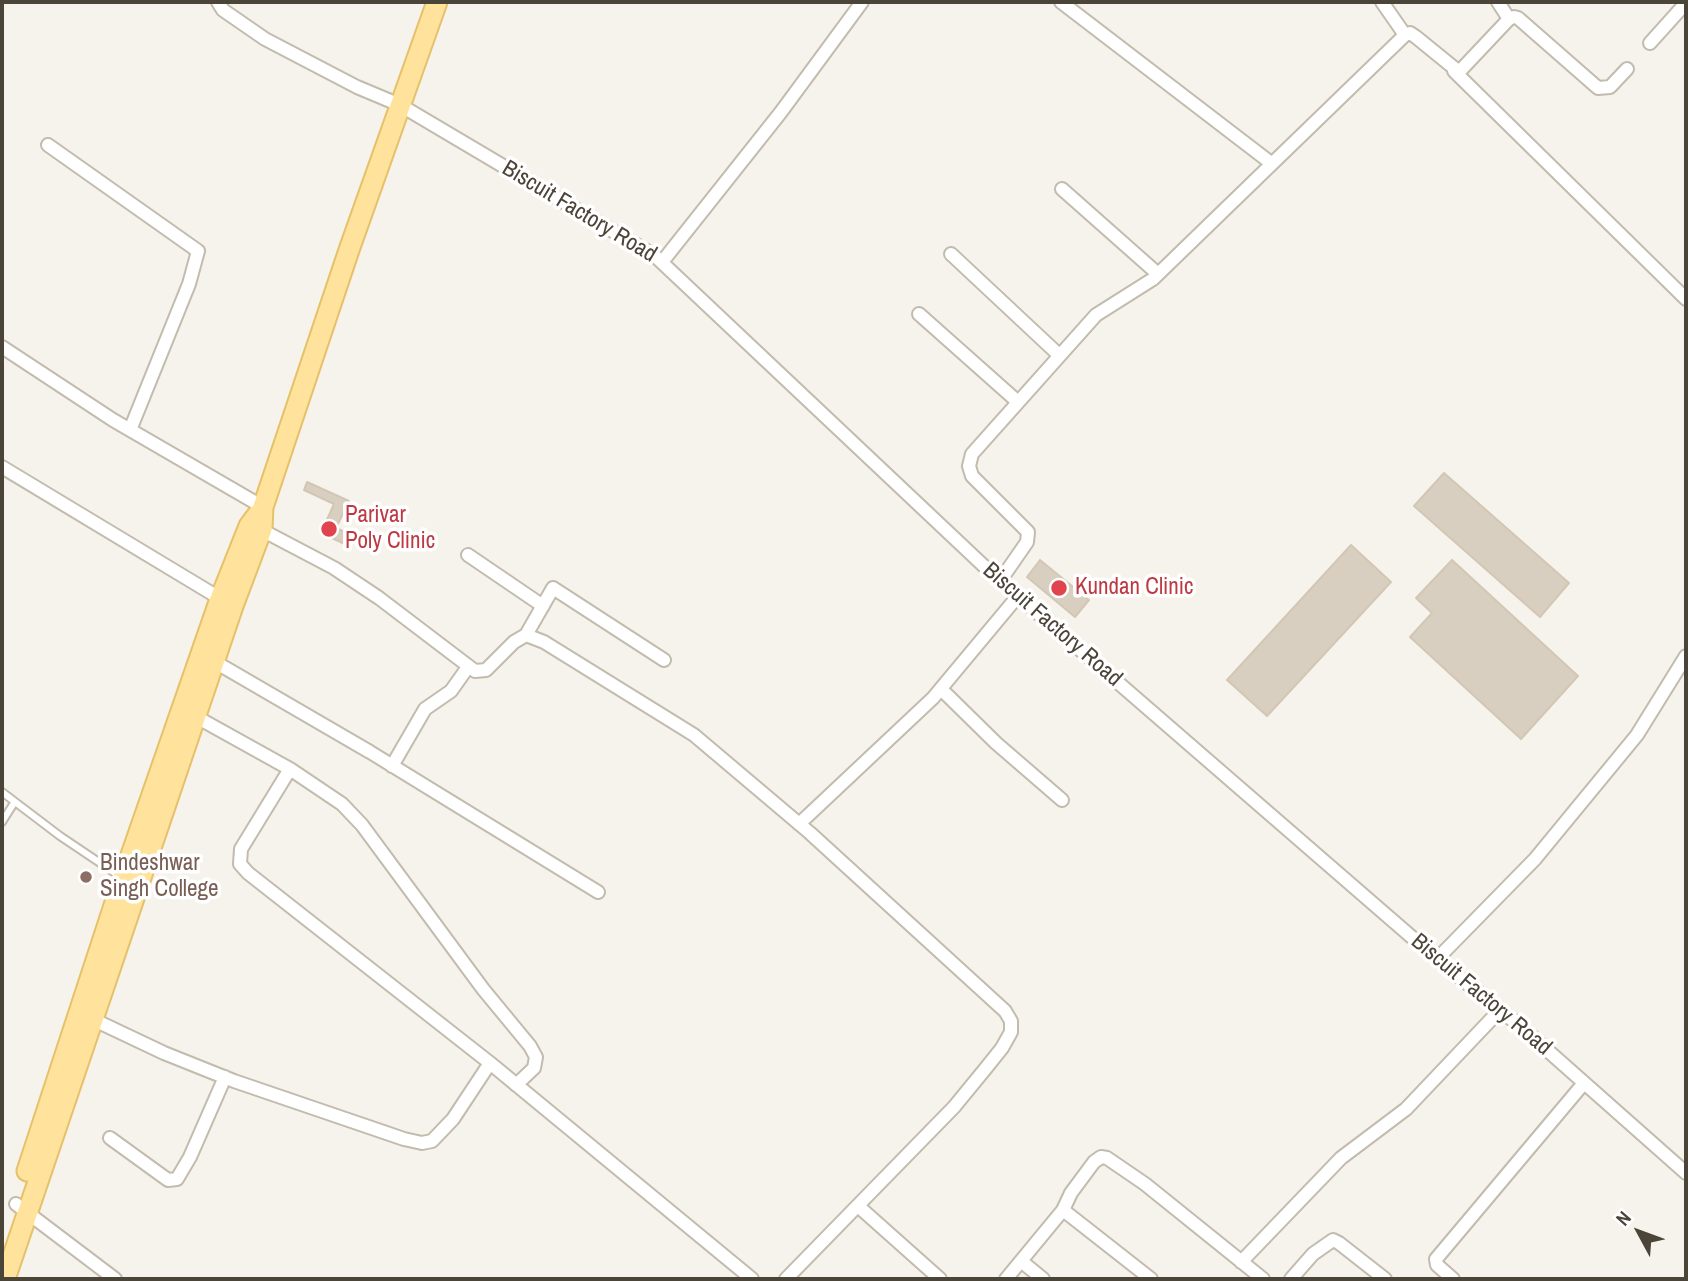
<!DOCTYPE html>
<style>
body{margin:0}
#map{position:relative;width:1688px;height:1281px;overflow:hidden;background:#f6f3ec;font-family:"Archivo Narrow",sans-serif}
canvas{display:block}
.frame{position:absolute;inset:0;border:4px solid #4b4439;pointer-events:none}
.north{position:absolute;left:1604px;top:1197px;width:70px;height:70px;-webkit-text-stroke:5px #fff;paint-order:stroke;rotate:311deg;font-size:19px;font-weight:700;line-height:28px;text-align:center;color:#4b4439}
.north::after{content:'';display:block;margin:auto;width:24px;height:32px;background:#4b4439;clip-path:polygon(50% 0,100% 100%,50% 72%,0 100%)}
</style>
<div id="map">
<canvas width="1688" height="1281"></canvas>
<div class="frame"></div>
<div class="north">N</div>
</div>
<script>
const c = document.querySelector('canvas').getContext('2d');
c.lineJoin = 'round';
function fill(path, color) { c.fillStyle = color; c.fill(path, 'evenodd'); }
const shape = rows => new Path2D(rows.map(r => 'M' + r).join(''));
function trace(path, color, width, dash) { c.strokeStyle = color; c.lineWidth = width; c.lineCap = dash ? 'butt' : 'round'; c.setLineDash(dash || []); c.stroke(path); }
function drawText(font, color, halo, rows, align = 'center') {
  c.font = font + ' "Archivo Narrow",sans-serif'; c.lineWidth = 7; c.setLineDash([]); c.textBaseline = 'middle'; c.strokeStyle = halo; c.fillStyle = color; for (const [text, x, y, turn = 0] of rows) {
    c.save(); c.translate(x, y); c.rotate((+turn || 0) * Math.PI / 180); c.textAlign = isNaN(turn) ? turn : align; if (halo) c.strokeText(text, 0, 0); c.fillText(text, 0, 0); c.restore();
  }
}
const building = shape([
 [1444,473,1569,583,1540,617,1414,506,1444,473],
 [307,482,349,501,336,528,352,535,347,545,321,533,334,504,304,490,307,482],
 [1351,545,1391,582,1267,716,1227,680,1351,545],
 [1040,560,1089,600,1075,617,1027,577,1040,560],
 [1452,560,1578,676,1521,739,1410,637,1432,613,1416,598,1452,560]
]);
const service = shape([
 [2,792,60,836,121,877],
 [2,822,14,803]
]);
const minor = shape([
 [218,2,223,10,265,39,357,87,400,105,655,256,987,569,1437,959,1520,1026,1686,1173],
 [1061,2,1271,163],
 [1382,2,1405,35],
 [1498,2,1509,19],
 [1650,43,1686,3],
 [1454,71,1686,299],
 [48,145,198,251,189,284,130,430],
 [1062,189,1158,274],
 [951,254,1059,355],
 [662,262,781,112,862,2],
 [919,314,1018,402],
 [2,347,113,420,263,507],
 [2,467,226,602],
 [256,527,334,568,379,598,475,671,486,670,514,642,526,635,544,642,694,735,810,833,1005,1011,1011,1021,1011,1032,1002,1048,986,1068,954,1107,786,1279],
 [468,555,543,606],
 [1000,581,1027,542,1028,532,972,476,969,466,972,454,1096,315,1153,279,1405,35,1410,33,1416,37,1459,72,1509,19,1514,17,1518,18,1598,88,1610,87,1627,69],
 [526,635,553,588,664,660],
 [210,659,370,752,598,892],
 [941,689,996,743,1062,800],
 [191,714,290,769,241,849,240,864,248,873,490,1063,752,1279],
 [392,766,425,709,451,691,468,667],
 [290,769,342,804,362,825,483,989,530,1046,536,1057,534,1068,516,1085],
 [799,824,933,698,1018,596],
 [1437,959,1535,859,1637,735,1686,656],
 [88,1017,164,1053,234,1081,404,1139,422,1143,432,1141,453,1119,490,1063],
 [110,1138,168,1180,177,1179,190,1157,225,1077],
 [16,1204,115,1279],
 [858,1206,940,1279],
 [1063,1210,1071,1193,1094,1162,1101,1157,1107,1158,1145,1184,1263,1279],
 [1021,1261,1043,1279],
 [1241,1262,1341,1158,1406,1109,1500,1010],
 [1006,1279,1063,1210,1151,1279],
 [1291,1279,1313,1254,1333,1240,1339,1243,1385,1279],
 [1453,1279,1437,1265,1436,1259,1584,1083]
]);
const primary = shape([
 [27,1171,123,878,220,599,249,526,258,514],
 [5,1279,233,606,262,529,263,507,349,250,437,2]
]);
const markers = [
 [329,529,9,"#e0444e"],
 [1059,588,9,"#e0444e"],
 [86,877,7,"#8d6e63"]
];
const streetNames = [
 ["Biscuit Factory Road",579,212,31],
 ["Biscuit Factory Road",1052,625,41],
 ["Biscuit Factory Road",1481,995,40]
];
const healthNames = [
 ["Parivar",345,516],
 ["Poly Clinic",345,542],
 ["Kundan Clinic",1075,588]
];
const educationNames = [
 ["Bindeshwar",100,864],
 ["Singh College",100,890]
];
fill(building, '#d8cfc1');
trace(building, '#d3c7b4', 2);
trace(service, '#c2bbae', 10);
trace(minor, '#c2bbae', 16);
trace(primary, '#e6c16a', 23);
trace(service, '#fff', 6);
trace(minor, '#fff', 12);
trace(primary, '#ffe39c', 19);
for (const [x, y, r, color] of markers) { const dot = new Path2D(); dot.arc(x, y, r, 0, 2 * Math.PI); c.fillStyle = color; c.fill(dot); trace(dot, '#fff', 2.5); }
drawText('23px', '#4b4439', '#fff', streetNames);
drawText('23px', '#be3a42', '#fff', healthNames, 'left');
drawText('23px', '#785e54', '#fff', educationNames, 'left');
</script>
